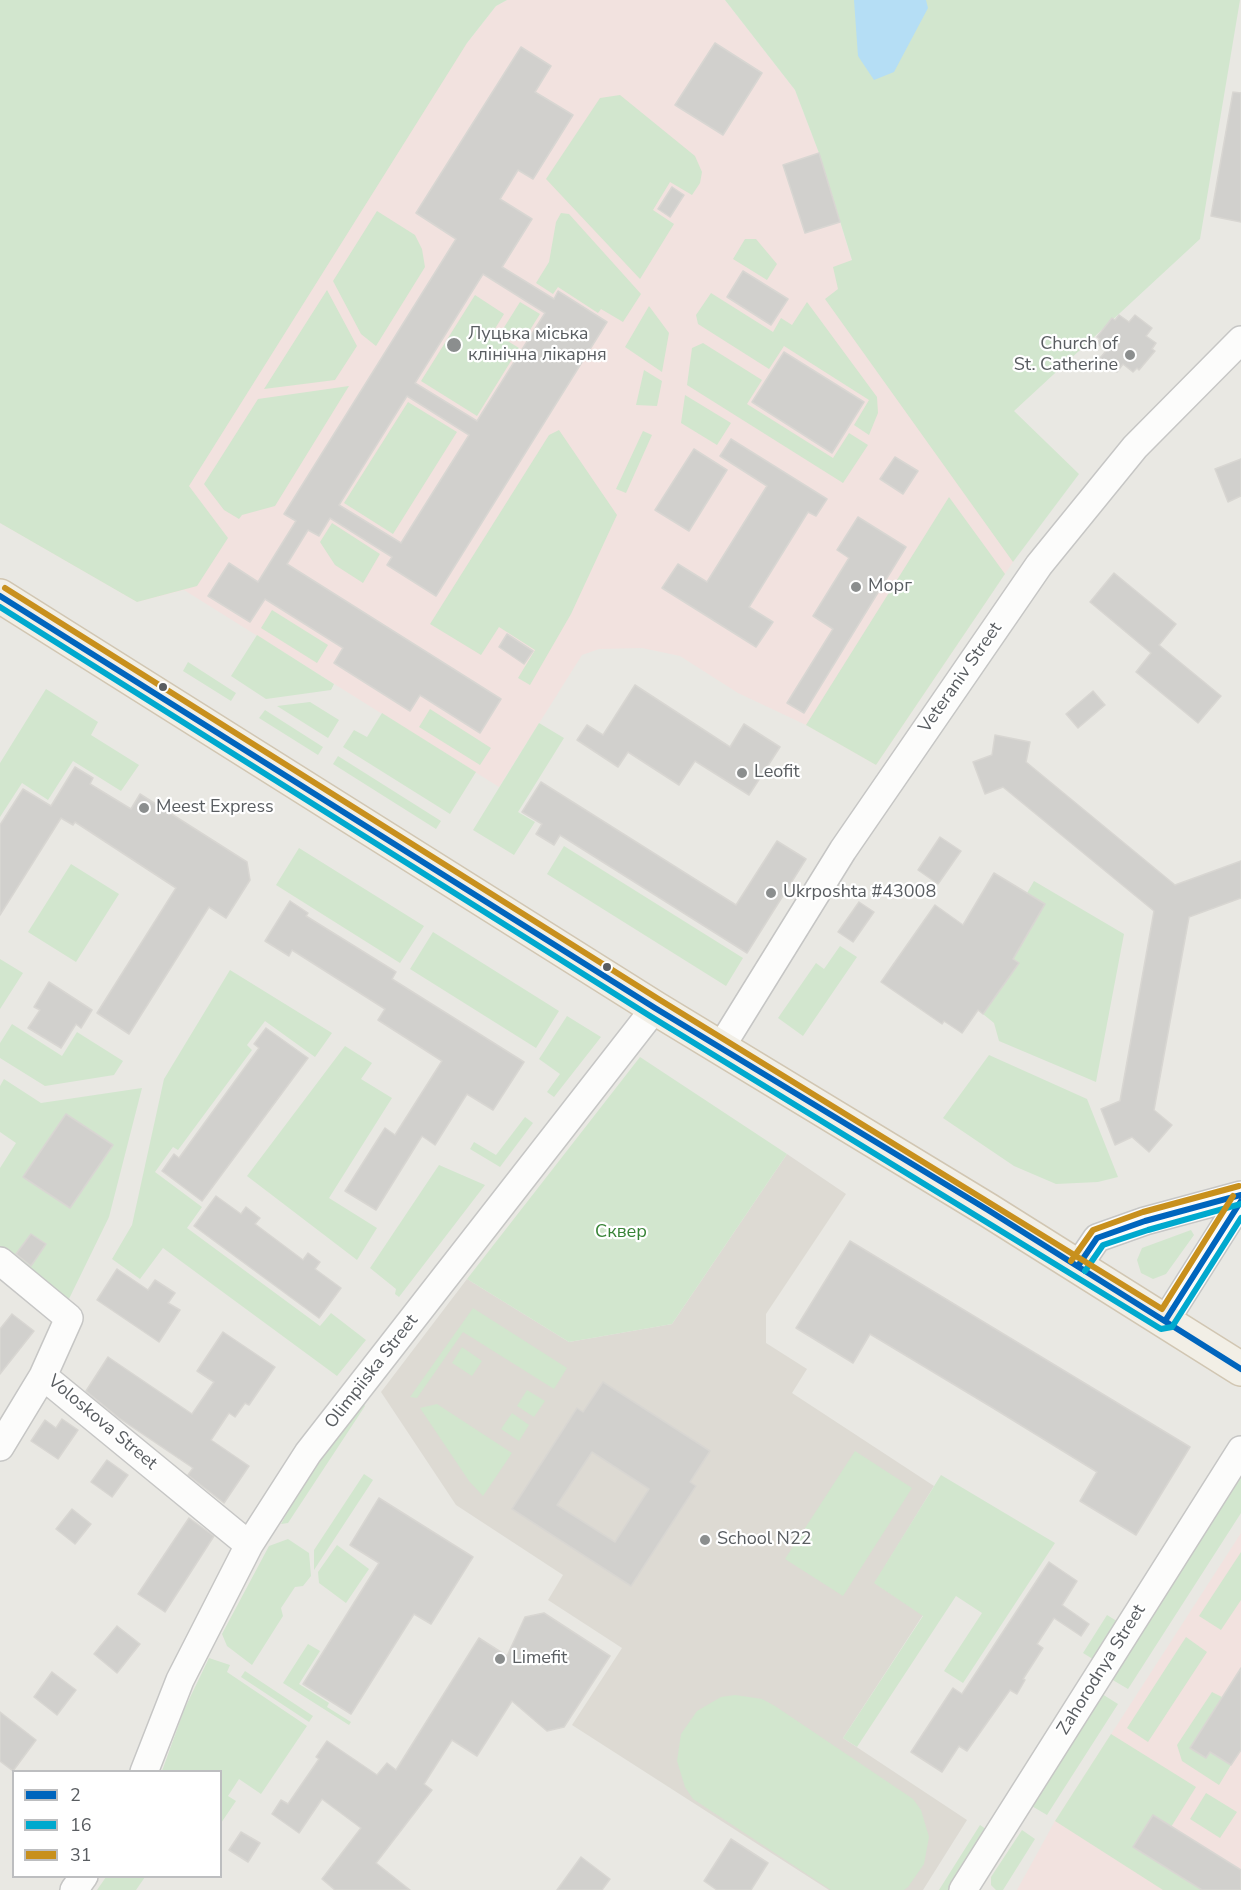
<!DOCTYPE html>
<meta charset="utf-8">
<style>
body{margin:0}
#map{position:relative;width:1241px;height:1890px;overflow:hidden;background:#e9e8e3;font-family:"Nunito Sans",sans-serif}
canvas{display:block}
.legend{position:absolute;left:12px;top:1770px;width:210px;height:108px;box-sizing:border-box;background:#fff;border:2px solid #bdbec0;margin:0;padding:8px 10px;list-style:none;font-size:18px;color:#595d61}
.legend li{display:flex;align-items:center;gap:12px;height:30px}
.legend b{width:30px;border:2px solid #bdbec0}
</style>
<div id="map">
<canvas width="1241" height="1890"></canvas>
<ul class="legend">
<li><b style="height:8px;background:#0065bd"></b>2</li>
<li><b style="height:8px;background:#00a9ce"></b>16</li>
<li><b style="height:8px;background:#c8901d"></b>31</li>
</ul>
</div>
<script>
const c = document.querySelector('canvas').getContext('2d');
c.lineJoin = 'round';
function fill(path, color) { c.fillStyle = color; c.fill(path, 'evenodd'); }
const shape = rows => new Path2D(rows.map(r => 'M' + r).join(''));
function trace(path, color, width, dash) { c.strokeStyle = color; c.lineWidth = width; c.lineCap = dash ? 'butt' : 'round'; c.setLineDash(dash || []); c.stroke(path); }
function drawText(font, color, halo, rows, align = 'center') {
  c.font = font + ' "Nunito Sans",sans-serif'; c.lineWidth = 4.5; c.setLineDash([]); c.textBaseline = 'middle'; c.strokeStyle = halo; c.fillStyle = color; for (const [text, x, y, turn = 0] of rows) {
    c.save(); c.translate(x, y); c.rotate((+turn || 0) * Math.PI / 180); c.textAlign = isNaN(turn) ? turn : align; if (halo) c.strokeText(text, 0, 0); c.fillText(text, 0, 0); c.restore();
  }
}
const education = shape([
 [787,1154,846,1194,766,1314,766,1343,807,1369,792,1393,934,1486,875,1583,923,1615,843,1738,967,1820,923,1890,829,1890,572,1725,622,1648,548,1600,563,1575,456,1505,381,1392,467,1279,569,1342,672,1324]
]);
const medical = shape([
 [507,0,725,0,795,90,819,153,852,261,1019,553,876,765,806,725,738,693,680,656,642,648,599,649,582,655,499,787,184,590,137,602,0,523,467,43,496,6],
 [1241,1533,1241,1890,1017,1890,1055,1821]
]);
const green = shape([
 [0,0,507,0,496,6,467,43,189,486,228,538,197,586,137,602,0,523],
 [725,0,1240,0,1200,239,1014,411,1079,474,1013,562,825,299,838,289,833,267,852,260,819,153,795,90],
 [620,95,695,156,702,172,700,183,692,195,670,182,653,210,674,224,640,279,546,179,600,98],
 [377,211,415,235,422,249,425,267,376,346,361,334,333,281],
 [561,213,569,214,641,294,623,322,601,309,598,313,558,287,553,294,536,283,549,262,556,222],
 [745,239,756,239,777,264,767,280,733,259],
 [327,290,357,346,335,380,264,389],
 [711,293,773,332,781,318,792,325,807,302,877,397,878,413,869,435,854,425,869,400,784,346,769,369,698,324,696,315],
 [475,295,504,314,493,332,519,348,477,416,421,381],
 [520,302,540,314,523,341,503,329],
 [649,306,669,333,662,372,625,347],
 [703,343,762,380,747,404,833,458,849,433,868,445,843,483,687,385,692,348],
 [644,370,662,381,657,406,636,405],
 [349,386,275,506,242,515,239,519,224,510,204,484,258,399],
 [685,395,731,423,717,445,681,423],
 [408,402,457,432,393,534,344,503],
 [559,430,617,515,571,614,530,685,518,678,535,650,499,627,481,655,430,624,549,435],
 [643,431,652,435,626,493,616,489],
 [949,497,1005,574,876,765,806,725],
 [332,523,380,554,363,583,335,565,320,542],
 [272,610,328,645,317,663,261,628],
 [257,635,334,684,331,690,266,699,231,676],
 [188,662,236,693,231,701,183,671],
 [46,689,98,722,91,735,139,765,121,791,73,761,48,800,22,783,0,817,0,763],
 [310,702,339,720,328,738,277,706],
 [430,709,491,748,480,765,419,727],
 [265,710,323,747,318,755,259,718],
 [382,713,476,772,450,814,343,747,354,730,367,737],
 [539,723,564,738,518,812,535,822,514,855,473,830],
 [338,756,441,821,436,829,333,764],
 [564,846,743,958,726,986,547,874],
 [299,848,424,926,400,963,276,885],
 [71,864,119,894,76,962,28,932],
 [1034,881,1124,934,1096,1082,999,1041,994,1023,978,1010,962,1033,944,1021,1013,959,1045,904,1027,893],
 [433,932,559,1011,536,1048,410,969],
 [840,946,857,957,803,1036,778,1018,816,963,824,969],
 [0,959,23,973,0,1009],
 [230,970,332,1033,315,1057,265,1021,247,1045,252,1050,178,1150,173,1147,155,1172,202,1207,187,1228,320,1326,331,1313,366,1340,337,1376,163,1248,140,1279,112,1259,132,1225,164,1079],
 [567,1016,601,1037,554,1097,547,1092,560,1074,539,1059],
 [12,1024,62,1056,77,1032,123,1061,114,1075,45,1086,0,1058,0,1043],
 [345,1046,372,1063,361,1079,392,1098,329,1198,377,1228,357,1260,247,1176],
 [989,1055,1087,1099,1118,1177,1098,1182,1056,1184,1014,1166,943,1118],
 [640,1057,787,1154,672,1324,569,1342,467,1279],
 [4,1079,41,1103,142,1088,109,1217,66,1305,0,1250,0,1168,16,1143,0,1132,0,1086],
 [525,1117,533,1123,500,1167,470,1149,474,1142,496,1155],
 [439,1165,485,1185,399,1297,395,1294,396,1289,370,1268],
 [1191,1230,1194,1235,1166,1274,1153,1279,1141,1273,1137,1260,1142,1248],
 [473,1308,567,1368,554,1389,463,1332,417,1398,410,1397],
 [462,1347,482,1361,472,1376,452,1363],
 [527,1390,545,1401,534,1417,517,1406],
 [362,1402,365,1406,288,1523,281,1524,301,1487],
 [437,1404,512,1453,483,1496,469,1481,420,1408],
 [512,1413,529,1425,519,1441,501,1429],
 [855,1451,912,1488,843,1596,785,1559],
 [364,1474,373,1480,314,1570,314,1550],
 [941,1475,1055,1543,963,1683,944,1671,982,1613,956,1596,857,1747,843,1738,923,1616,874,1583],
 [1241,1477,1241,1513,1128,1689,1111,1679],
 [288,1539,309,1553,311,1576,303,1586,295,1587,281,1608,283,1616,252,1665,227,1646,222,1634,269,1546],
 [337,1545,369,1569,346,1603,319,1583,318,1572],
 [1241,1552,1241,1600,1221,1630,1199,1616],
 [1107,1615,1120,1623,1096,1661,1083,1653],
 [1186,1637,1207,1652,1148,1742,1127,1728],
 [308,1644,320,1651,299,1684,329,1703,327,1707,351,1722,349,1725,283,1683],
 [209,1658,230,1665,227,1672,307,1726,261,1794,239,1779,228,1796,236,1801,221,1823,220,1772,162,1771,184,1710],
 [245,1671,313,1716,309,1722,241,1677],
 [1212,1692,1222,1697,1190,1748,1206,1758,1210,1752,1231,1765,1219,1785,1182,1761,1177,1745],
 [1102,1694,1118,1704,1047,1815,1030,1805],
 [735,1695,762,1699,775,1706,913,1799,921,1810,929,1837,924,1864,908,1887,904,1890,831,1890,693,1799,685,1787,677,1761,681,1734,697,1711,721,1697],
 [1111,1734,1196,1787,1171,1827,1133,1847,1202,1890,1163,1890,1055,1821],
 [1206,1793,1237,1812,1220,1838,1190,1819],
 [980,1825,990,1832,953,1890,939,1890],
 [1022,1830,1035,1839,1003,1890,996,1890,991,1885,991,1877],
 [106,1877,106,1876,145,1877,136,1890,97,1890]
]);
const water = shape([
 [854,0,926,0,928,8,894,72,874,80,858,56]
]);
const building = shape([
 [715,43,762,73,723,135,675,105,715,43],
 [521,47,551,66,535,92,573,115,533,179,518,170,500,199,532,219,502,267,554,299,558,291,607,322,436,596,387,565,392,557,330,518,319,536,308,530,287,564,501,699,480,733,420,695,410,711,334,663,343,648,265,599,250,622,208,596,229,563,258,582,296,521,284,514,456,239,416,213,521,47],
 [483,274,545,313,477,421,415,383,483,274],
 [407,396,469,435,401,543,339,505,407,396],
 [1233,92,1241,93,1241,222,1211,216,1233,92],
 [819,153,840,222,805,233,783,165,819,153],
 [672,187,684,195,670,217,658,209,672,187],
 [743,271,788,299,771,325,727,297,743,271],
 [1119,315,1129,322,1135,315,1152,328,1146,336,1156,343,1152,349,1155,351,1139,370,1137,368,1133,372,1123,364,1117,372,1100,358,1106,351,1097,343,1100,339,1097,337,1112,318,1115,320,1119,315],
 [784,352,864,402,832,453,752,402,784,352],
 [731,439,827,499,816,516,808,512,749,607,773,622,756,647,662,588,678,564,707,582,767,486,720,456,731,439],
 [694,449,727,470,689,531,655,510,694,449],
 [895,457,918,471,903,494,880,479,895,457],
 [1241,459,1241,496,1228,502,1215,469,1241,459],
 [858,517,906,547,804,713,787,703,833,629,813,616,849,558,837,550,858,517],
 [1114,573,1176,624,1159,645,1221,696,1198,723,1136,672,1151,653,1090,602,1114,573],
 [507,634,533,651,524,664,499,647,507,634],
 [635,685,730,747,744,724,780,747,749,795,695,761,679,785,628,752,618,767,577,740,587,725,603,735,635,685],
 [1093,691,1105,705,1078,728,1066,714,1093,691],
 [995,735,1030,742,1026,762,1175,885,1241,861,1241,898,1189,917,1154,1110,1172,1125,1149,1152,1132,1137,1115,1145,1101,1109,1120,1101,1154,911,1003,787,985,794,973,762,992,755,995,735],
 [75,767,93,778,90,784,131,809,140,794,247,862,250,880,226,918,209,907,129,1034,97,1013,176,888,75,822,73,825,61,818,0,915,0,825,23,789,51,806,75,767],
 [541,782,736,905,777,841,806,859,747,953,560,835,554,845,536,834,542,824,522,812,541,782],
 [940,837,961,851,938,884,918,870,940,837],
 [994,873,1045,904,1013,959,1019,963,983,1014,978,1010,962,1033,944,1021,942,1024,881,982,935,905,963,925,994,873],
 [290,901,308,913,306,916,396,972,392,979,524,1062,493,1110,467,1094,435,1145,422,1136,376,1210,345,1191,385,1128,395,1135,442,1061,378,1020,385,1009,292,950,289,956,265,941,290,901],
 [859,902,874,912,853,942,838,932,859,902],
 [49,982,92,1010,81,1028,76,1024,61,1048,28,1028,40,1010,34,1007,49,982],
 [266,1028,308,1058,202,1201,162,1171,174,1154,179,1158,259,1048,254,1044,266,1028],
 [66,1114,113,1145,70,1208,23,1177,66,1114],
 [216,1196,241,1214,246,1207,260,1218,255,1224,303,1260,308,1253,320,1262,315,1269,341,1288,319,1318,194,1226,216,1196],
 [31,1234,46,1244,31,1266,16,1254,31,1234],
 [850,1241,1190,1447,1136,1535,1080,1501,1097,1472,993,1408,870,1334,853,1363,796,1328,850,1241],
 [117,1269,148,1290,155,1280,175,1293,168,1303,180,1310,159,1342,97,1300,117,1269],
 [12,1314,34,1331,0,1374,0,1329,12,1314],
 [223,1332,275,1367,249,1405,245,1403,235,1417,229,1413,211,1440,249,1466,224,1503,188,1475,193,1468,119,1418,86,1391,108,1357,192,1414,214,1382,197,1371,223,1332],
 [603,1382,710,1451,690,1482,696,1486,631,1586,512,1509,577,1408,583,1412,603,1382],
 [592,1452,649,1489,615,1542,557,1505,592,1452],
 [62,1419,78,1430,58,1459,31,1441,45,1420,56,1428,62,1419],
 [107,1460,128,1475,112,1497,91,1482,107,1460],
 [379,1498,473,1557,431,1624,414,1614,351,1714,303,1684,379,1563,350,1545,379,1498],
 [72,1509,91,1524,75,1544,56,1529,72,1509],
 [189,1518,214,1536,165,1612,138,1594,189,1518],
 [1049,1562,1077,1581,1062,1605,1089,1624,1081,1636,1054,1618,1037,1644,1043,1648,1023,1679,1025,1680,1017,1694,1010,1690,967,1751,959,1746,942,1772,911,1752,953,1688,962,1694,1049,1562],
 [544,1613,610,1656,564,1727,547,1731,512,1701,477,1756,452,1740,424,1784,432,1790,376,1863,410,1890,335,1890,322,1879,361,1828,322,1799,299,1833,272,1814,281,1800,288,1804,319,1759,316,1757,327,1741,377,1775,387,1763,396,1770,479,1638,507,1656,525,1617,544,1613],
 [117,1626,140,1644,117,1673,94,1654,117,1626],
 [1241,1668,1241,1750,1231,1765,1210,1752,1206,1758,1190,1748,1241,1668],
 [52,1672,76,1690,57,1715,34,1697,52,1672],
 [0,1712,36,1740,13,1771,0,1761,0,1712],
 [1153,1815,1241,1870,1241,1890,1202,1890,1133,1847,1153,1815],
 [241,1832,260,1843,248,1862,229,1850,241,1832],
 [731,1839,768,1863,751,1890,717,1890,704,1881,731,1839],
 [581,1857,610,1879,602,1890,557,1890,581,1857]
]);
const minor = shape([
 [721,1047,843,850,1039,565,1135,447,1241,340],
 [0,1261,69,1318,43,1376,249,1545],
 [1078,1266,1097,1238,1145,1221,1241,1195],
 [1165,1321,1241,1201],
 [0,1447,43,1376],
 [144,1772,180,1680,249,1545,308,1453,655,1008],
 [74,1890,84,1876],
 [963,1890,1241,1450]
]);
const major = shape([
 [0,596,655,1008,988,1210,1241,1369]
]);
const bus1 = shape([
 [0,596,655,1008,988,1210,1241,1369],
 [1078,1266,1097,1238,1145,1221,1241,1195],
 [1165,1321,1241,1201]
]);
const bus2 = shape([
 [0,607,650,1016,1161,1329,1172,1327,1241,1218],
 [1085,1271,1103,1245,1148,1230,1241,1204]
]);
const bus3 = shape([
 [5,588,660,1000,1162,1309,1233,1196],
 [1071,1261,1093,1230,1143,1212,1239,1186]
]);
const markers = [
 [454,345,8,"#8b8e8e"],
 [1130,355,6,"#8b8e8e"],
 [856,587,6,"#8b8e8e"],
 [163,687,5,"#595d61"],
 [742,773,6,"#8b8e8e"],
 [144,808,6,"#8b8e8e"],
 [771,893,6,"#8b8e8e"],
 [607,967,5,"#595d61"],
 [705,1540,6,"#8b8e8e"],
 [500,1659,6,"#8b8e8e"]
];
const poiNames = [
 ["Луцька міська",468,335],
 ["клінічна лікарня",468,356],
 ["Church of",1118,345,"right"],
 ["St. Catherine",1118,366,"right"],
 ["Морг",868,587],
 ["Leofit",754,773],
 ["Meest Express",156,808],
 ["Ukrposhta #43008",783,893],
 ["School N22",717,1540],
 ["Limefit",512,1659]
];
const streetNames = [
 ["Veteraniv Street",961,678,-55],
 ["Olimpiiska Street",372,1372,-52],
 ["Voloskova Street",102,1423,40],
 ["Zahorodnya Street",1102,1670,-58]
];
const parkNames = [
 ["Сквер",621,1233]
];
fill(education, '#dddad3');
fill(medical, '#f2e2df');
fill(green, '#d2e6ce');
fill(water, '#b5def5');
fill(building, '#d1d0cd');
trace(building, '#d8d6d2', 1.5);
trace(minor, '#c6c6c5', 30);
trace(major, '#d1c6b2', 36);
trace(minor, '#fcfcfb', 27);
trace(major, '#f2efe6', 33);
trace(bus1, '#0065bd', 6);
trace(bus2, '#00a9ce', 6);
trace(bus3, '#c8901d', 6);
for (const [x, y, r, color] of markers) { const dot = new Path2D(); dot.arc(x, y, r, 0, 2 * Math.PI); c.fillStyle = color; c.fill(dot); trace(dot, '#fff', 2); }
drawText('18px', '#595d61', '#fff', poiNames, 'left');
drawText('18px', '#595d61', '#fff', streetNames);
drawText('18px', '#378336', '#fff', parkNames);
</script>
